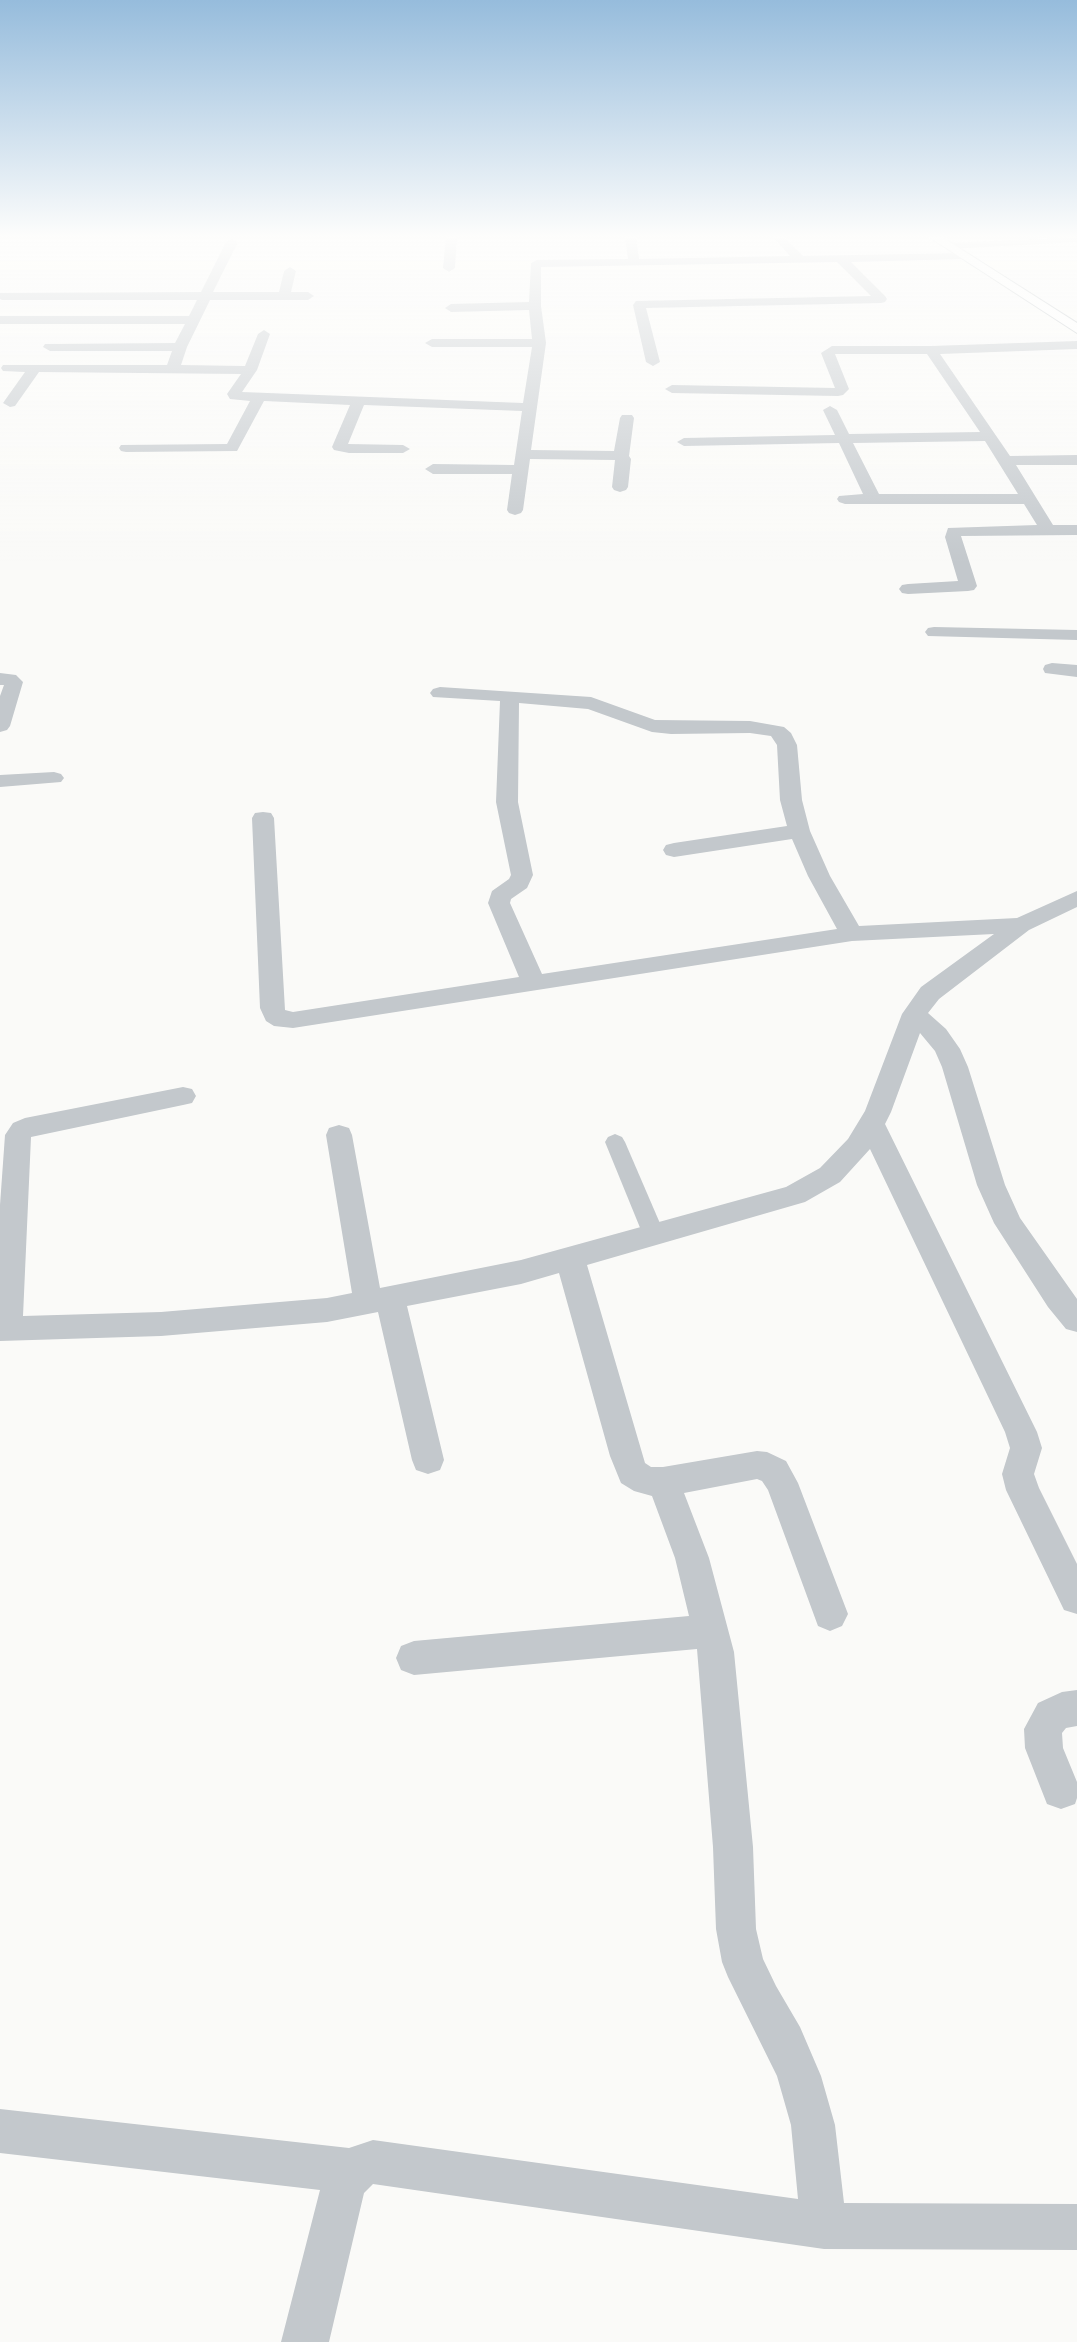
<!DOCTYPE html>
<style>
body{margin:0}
canvas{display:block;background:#fafaf8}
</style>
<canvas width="1077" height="2342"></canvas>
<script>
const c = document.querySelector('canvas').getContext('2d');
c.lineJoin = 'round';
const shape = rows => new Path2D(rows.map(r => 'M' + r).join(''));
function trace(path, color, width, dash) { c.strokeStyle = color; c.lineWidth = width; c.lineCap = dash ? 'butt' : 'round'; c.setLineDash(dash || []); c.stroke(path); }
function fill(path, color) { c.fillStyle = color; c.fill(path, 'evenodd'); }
const lane = shape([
 [615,1134,622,1137,625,1142,665,1235,662,1241,654,1244,646,1241,643,1235,605,1142,608,1137,615,1134]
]);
const street = shape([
 [446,237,457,237,455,268,449,272,443,268,446,237],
 [625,237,636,237,639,259,790,256,773,237,784,237,803,256,965,253,971,256,965,259,851,262,885,296,887,299,885,302,881,303,646,308,660,362,653,366,646,362,633,305,636,301,871,296,837,262,541,267,541,306,546,343,531,450,614,451,620,418,622,415,632,415,634,418,629,456,631,459,628,487,626,490,620,492,614,490,612,487,615,460,530,459,523,510,521,513,515,515,509,513,507,510,512,474,433,474,425,469,433,464,514,465,522,411,364,405,348,444,403,445,410,449,403,453,349,453,334,450,332,447,350,405,264,401,237,451,126,452,121,451,119,448,121,445,227,444,250,401,230,399,227,394,241,374,39,372,15,406,10,407,3,403,25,372,3,371,1,368,3,365,167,365,172,351,50,351,43,347,45,344,175,343,185,324,0,324,0,316,189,316,197,300,2,300,0,299,0,293,201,292,226,242,232,239,238,242,213,292,279,292,284,271,290,267,296,271,291,292,308,292,314,296,308,300,210,300,187,347,181,365,245,366,258,334,264,330,270,334,257,370,242,392,523,403,532,347,432,347,425,343,432,339,532,339,529,310,451,312,445,308,451,304,529,302,531,263,537,260,628,259,625,237],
 [1077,237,1077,242,949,249,943,246,949,243,1077,237],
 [1077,341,1077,349,940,354,1010,456,1077,455,1077,465,1016,465,1053,525,1077,525,1077,535,961,536,977,586,974,590,968,591,908,594,902,593,899,589,902,585,908,584,958,581,945,537,948,528,1037,525,1024,504,845,504,839,502,837,499,839,496,863,494,839,443,684,446,677,442,684,438,835,435,823,410,830,406,837,410,849,434,980,432,927,354,835,354,849,389,843,395,838,396,672,393,665,389,672,385,835,388,821,353,832,346,931,346,1077,341],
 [985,441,1018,494,879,494,853,443,985,441],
 [934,627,1077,630,1077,640,928,636,925,632,928,628,934,627],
 [1052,663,1077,665,1077,677,1045,673,1043,669,1045,665,1052,663],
 [0,673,16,675,23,682,10,726,7,730,0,732,0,696,4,685,0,685,0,673],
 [440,687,591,697,655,720,750,721,784,727,791,733,797,745,802,800,810,831,830,876,859,926,1017,918,1077,891,1077,907,1029,930,939,999,928,1013,946,1029,960,1049,968,1067,1005,1185,1020,1218,1077,1299,1077,1332,1066,1329,1048,1307,994,1223,977,1185,942,1067,935,1051,920,1033,891,1112,885,1124,1037,1432,1042,1448,1034,1474,1039,1488,1077,1564,1077,1614,1064,1610,1006,1490,1002,1474,1010,1448,1005,1432,870,1149,840,1182,805,1202,587,1265,645,1463,651,1467,663,1467,757,1451,767,1452,786,1461,798,1483,848,1614,842,1626,830,1631,818,1626,768,1490,762,1481,757,1479,684,1493,709,1558,734,1652,753,1847,756,1929,763,1959,776,1986,800,2027,821,2076,835,2125,844,2203,1077,2204,1077,2250,824,2249,373,2184,364,2193,329,2342,281,2342,320,2190,0,2153,0,2109,349,2148,373,2140,798,2199,791,2125,777,2076,728,1977,722,1962,716,1929,713,1847,697,1649,414,1675,401,1670,396,1658,401,1646,414,1641,689,1616,675,1558,652,1496,634,1491,621,1483,610,1456,559,1273,521,1284,407,1306,444,1460,440,1470,428,1474,416,1470,412,1460,378,1312,327,1322,161,1336,0,1341,0,1205,5,1135,13,1123,25,1118,183,1087,192,1089,196,1096,192,1103,183,1105,31,1137,23,1316,161,1312,327,1298,352,1293,326,1135,329,1128,339,1125,349,1128,352,1135,380,1288,521,1260,786,1187,820,1168,848,1139,865,1111,902,1014,921,987,994,934,852,941,293,1028,274,1026,266,1021,260,1008,252,818,255,813,263,812,271,813,274,818,285,1010,293,1012,519,977,488,903,492,891,509,879,511,875,496,802,500,701,433,697,430,693,433,689,440,687],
 [519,703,588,709,652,732,671,734,750,733,771,736,777,745,780,800,787,826,674,843,666,845,663,850,666,855,674,857,792,839,808,876,837,929,542,974,510,903,511,899,527,888,533,875,518,802,519,703],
 [54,772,61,774,64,778,61,782,0,787,0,775,54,772],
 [1077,1690,1077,1726,1066,1728,1062,1733,1063,1748,1077,1782,1077,1798,1075,1804,1061,1809,1047,1804,1025,1748,1024,1729,1038,1703,1062,1692,1077,1690]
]);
const secondary = shape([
 [929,237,942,237,1077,323,1077,333,929,237]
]);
trace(secondary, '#b3babf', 2);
fill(lane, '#c3c8cc');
fill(street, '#c3c8cc');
fill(secondary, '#fff');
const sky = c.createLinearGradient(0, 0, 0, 564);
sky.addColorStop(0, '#96bcdc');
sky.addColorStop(0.42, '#fdfdfc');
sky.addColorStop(1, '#fdfdfc00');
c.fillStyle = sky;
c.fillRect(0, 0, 1077, 564);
</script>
